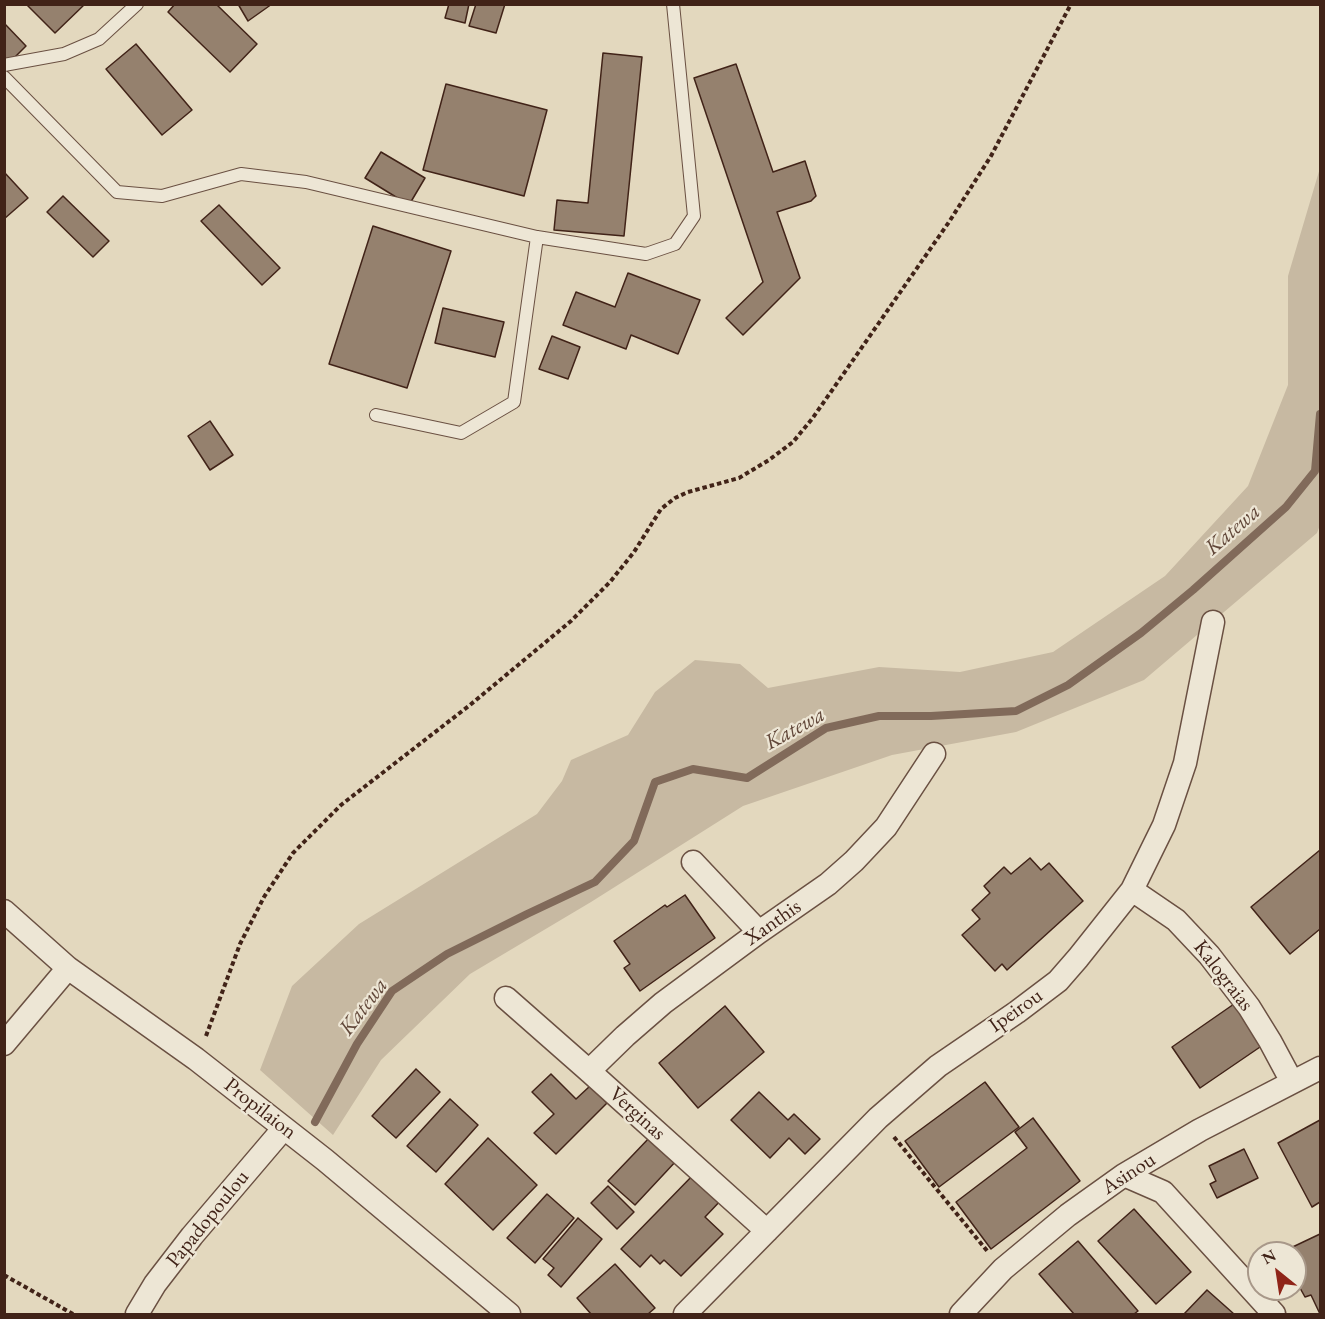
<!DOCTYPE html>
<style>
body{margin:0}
#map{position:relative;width:1325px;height:1319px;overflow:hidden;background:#e3d8be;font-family:"EB Garamond",serif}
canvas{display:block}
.frame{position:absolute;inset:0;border:6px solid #412318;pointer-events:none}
.north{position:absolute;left:1247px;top:1241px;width:60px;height:60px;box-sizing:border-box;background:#ede6d5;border:2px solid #a89889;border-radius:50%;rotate:330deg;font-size:16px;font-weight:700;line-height:24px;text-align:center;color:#412318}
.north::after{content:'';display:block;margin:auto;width:21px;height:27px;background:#8f2418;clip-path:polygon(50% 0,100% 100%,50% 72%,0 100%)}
</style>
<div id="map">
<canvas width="1325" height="1319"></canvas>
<div class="frame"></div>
<div class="north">N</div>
</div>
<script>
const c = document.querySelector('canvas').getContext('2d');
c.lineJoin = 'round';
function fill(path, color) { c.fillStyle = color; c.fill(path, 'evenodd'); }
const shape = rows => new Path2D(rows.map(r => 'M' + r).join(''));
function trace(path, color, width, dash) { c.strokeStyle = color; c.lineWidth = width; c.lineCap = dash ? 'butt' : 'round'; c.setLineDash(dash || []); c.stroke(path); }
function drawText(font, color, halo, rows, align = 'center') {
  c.font = font + ' "EB Garamond",serif'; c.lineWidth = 4.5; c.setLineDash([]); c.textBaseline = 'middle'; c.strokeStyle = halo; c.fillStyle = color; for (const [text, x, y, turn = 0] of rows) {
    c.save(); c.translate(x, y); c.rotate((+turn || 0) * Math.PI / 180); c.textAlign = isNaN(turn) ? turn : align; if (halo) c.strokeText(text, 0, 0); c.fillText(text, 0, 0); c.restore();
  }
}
const green = shape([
 [1320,168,1320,525,1317,533,1144,680,1016,732,892,755,743,806,591,902,470,974,381,1060,333,1135,260,1070,292,986,359,924,537,814,562,781,571,760,628,735,655,692,695,660,740,664,768,688,879,667,960,672,1053,652,1165,576,1248,486,1288,385,1288,276]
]);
const stream = shape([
 [315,1122,357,1044,392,991,447,954,527,914,595,882,634,841,655,782,693,769,747,778,826,728,879,716,931,716,1016,711,1068,685,1141,633,1193,590,1286,507,1315,471,1320,414]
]);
const building = shape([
 [26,4,85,4,55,33,26,4],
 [175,4,216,4,257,44,230,72,168,12,175,4],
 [238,4,272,4,248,21,238,4],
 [449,4,469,4,465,23,445,18,449,4],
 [476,4,505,4,496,33,469,26,476,4],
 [4,23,26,46,8,64,4,60,4,23],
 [136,44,192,110,162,135,106,69,136,44],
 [603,53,642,57,624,236,554,230,557,200,588,203,603,53],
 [736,64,773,172,805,161,816,196,811,201,777,212,800,278,743,335,726,318,763,282,694,78,736,64],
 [446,84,547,110,524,196,423,170,446,84],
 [381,152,425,178,409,205,365,178,381,152],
 [4,172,28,198,4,219,4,172],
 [63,196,109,241,93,257,47,212,63,196],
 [219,205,280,268,262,285,201,221,219,205],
 [373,226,451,251,407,388,329,364,373,226],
 [628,273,700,300,678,354,631,335,626,349,563,325,576,292,615,307,628,273],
 [443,308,504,322,495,357,435,343,443,308],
 [552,336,580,347,568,379,539,369,552,336],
 [210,421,233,455,210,470,188,436,210,421],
 [1320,850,1320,929,1290,954,1251,907,1320,850],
 [1030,858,1041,870,1049,863,1083,901,1007,970,1002,964,995,971,962,935,980,919,972,910,990,893,984,886,1004,867,1011,874,1030,858],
 [685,895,715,938,640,991,624,968,630,964,614,941,665,905,667,907,685,895],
 [1234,1004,1263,1045,1200,1088,1172,1047,1234,1004],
 [725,1006,764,1052,698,1108,659,1063,725,1006],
 [416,1069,440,1092,396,1138,372,1116,416,1069],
 [551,1074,576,1099,590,1086,607,1103,556,1154,534,1133,554,1114,532,1092,551,1074],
 [985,1082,1019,1127,939,1187,905,1141,985,1082],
 [759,1092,788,1120,794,1114,820,1139,805,1154,789,1138,770,1158,731,1120,759,1092],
 [450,1099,478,1125,436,1172,407,1146,450,1099],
 [1033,1118,1080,1181,991,1249,956,1202,1027,1148,1015,1132,1033,1118],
 [1320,1120,1320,1202,1312,1207,1278,1143,1320,1120],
 [651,1136,677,1160,635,1205,608,1181,651,1136],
 [488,1138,537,1185,493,1230,445,1184,488,1138],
 [1244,1149,1258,1178,1217,1198,1210,1184,1216,1181,1209,1166,1244,1149],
 [696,1172,723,1198,705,1217,723,1234,681,1276,664,1260,660,1264,651,1255,640,1267,621,1249,696,1172],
 [608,1186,634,1212,617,1229,591,1203,608,1186],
 [547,1194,574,1218,535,1263,507,1238,547,1194],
 [1134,1209,1191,1272,1156,1304,1098,1241,1134,1209],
 [578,1218,602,1239,561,1287,548,1275,554,1268,543,1259,578,1218],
 [1320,1234,1320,1314,1311,1295,1305,1297,1295,1279,1295,1253,1280,1253,1320,1234],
 [1078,1241,1138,1311,1134,1314,1074,1314,1039,1274,1078,1241],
 [615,1264,655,1308,648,1314,591,1314,577,1298,615,1264],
 [1207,1290,1234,1314,1184,1314,1207,1290]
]);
const path = shape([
 [206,1036,240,944,264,897,293,853,341,805,470,705,571,621,610,582,634,552,661,509,675,498,688,492,739,478,769,460,793,442,812,419,842,376,949,222,991,156,1071,4],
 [894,1137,988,1252],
 [4,1275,73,1314]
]);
const lane = shape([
 [4,65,64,54,99,39,137,4],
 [4,77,117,192,162,196,241,174,306,182,537,237,646,254,675,244,694,216,673,4],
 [376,415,461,433,514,402,537,237]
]);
const street = shape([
 [693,862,759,932],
 [1132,890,1176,920,1209,955,1249,1007,1270,1041,1292,1082],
 [4,911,68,968,196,1059,325,1160,509,1314],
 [506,998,589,1071,767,1231],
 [4,1044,68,968],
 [589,1071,625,1036,663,1003,759,932,828,884,854,861,886,827,934,754],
 [1124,1175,1163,1192,1274,1314],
 [137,1314,155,1284,192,1236,284,1128],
 [685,1314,878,1118,938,1066,1017,1012,1058,981,1078,958,1132,890,1164,825,1185,763,1213,622],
 [961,1314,1003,1269,1068,1215,1124,1175,1200,1130,1320,1068]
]);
const streetNames = [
 ["Xanthis",773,923,-35],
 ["Kalograias",1223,976,52],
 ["Ipeirou",1016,1011,-35],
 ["Propilaion",260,1109,38],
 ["Verginas",637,1114,42],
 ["Asinou",1129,1174,-33],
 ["Papadopoulou",208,1219,-51]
];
const waterNames = [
 ["Katewa",1233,530,-41],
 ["Katewa",795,729,-29],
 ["Katewa",364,1007,-53]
];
fill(green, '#c7b9a2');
trace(stream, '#816a5a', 8);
fill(building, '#95816e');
trace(building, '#412318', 1.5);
trace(lane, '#6a5042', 14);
trace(street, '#6a5042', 25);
trace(path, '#412318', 4, [4.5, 3]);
trace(lane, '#ede6d5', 12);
trace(street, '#ede6d5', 22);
drawText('21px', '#412318', '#ede6d5', streetNames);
drawText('italic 22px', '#614739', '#ede6d5', waterNames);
</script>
